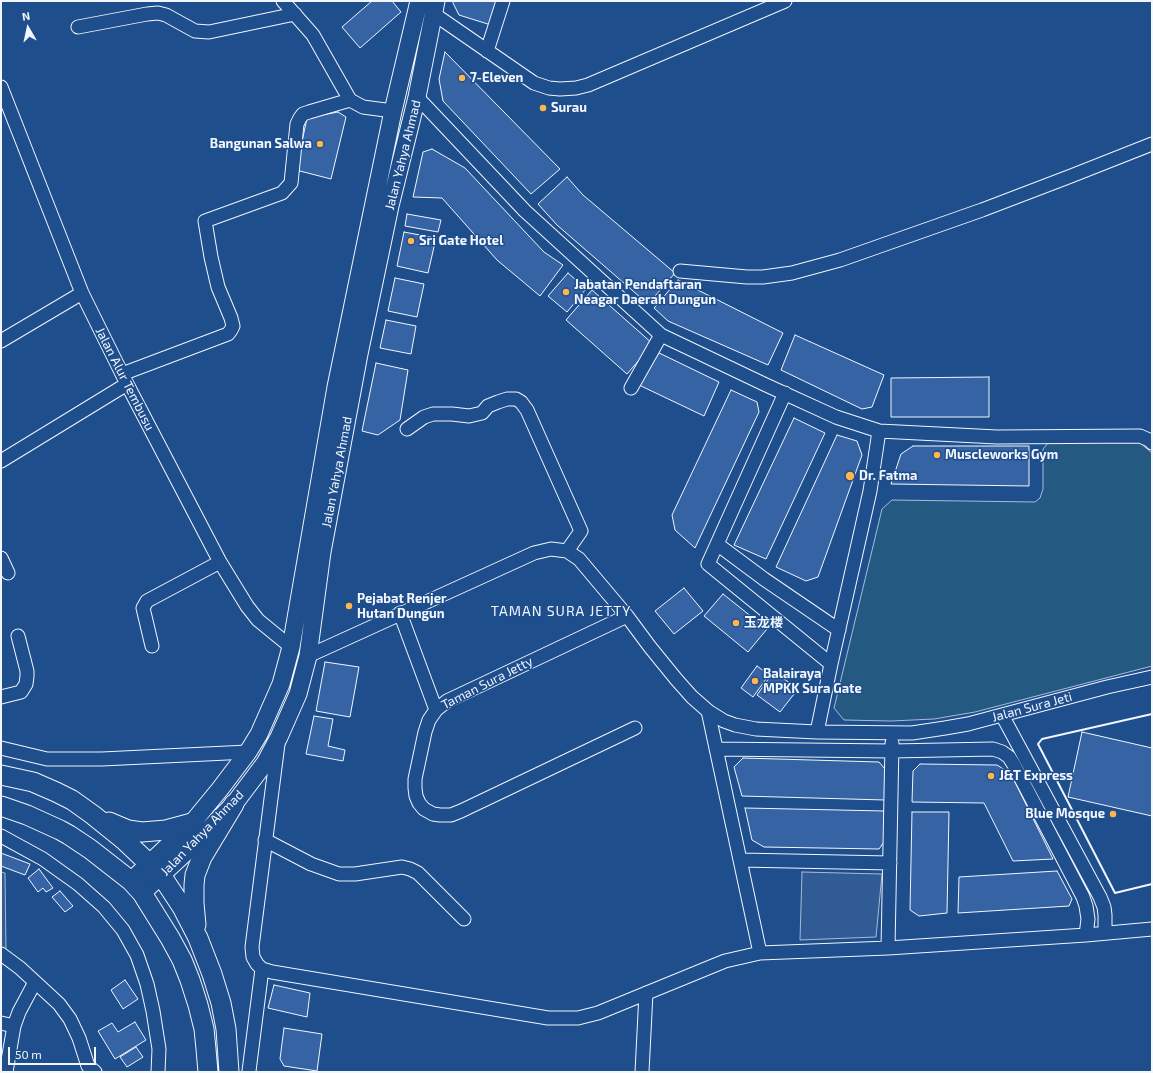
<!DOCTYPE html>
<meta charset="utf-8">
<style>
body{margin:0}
#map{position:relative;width:1153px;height:1073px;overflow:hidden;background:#1f4e8c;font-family:"Exo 2",sans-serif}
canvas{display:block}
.frame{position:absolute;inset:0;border:2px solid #f2f6ff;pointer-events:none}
.north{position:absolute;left:8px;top:8px;width:40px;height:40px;-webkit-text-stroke:3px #1f4e8c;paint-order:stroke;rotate:351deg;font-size:11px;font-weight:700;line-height:16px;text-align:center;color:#f2f6ff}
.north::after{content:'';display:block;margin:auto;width:14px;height:18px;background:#f2f6ff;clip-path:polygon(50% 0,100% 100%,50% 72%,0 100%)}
.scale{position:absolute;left:8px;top:1047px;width:88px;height:18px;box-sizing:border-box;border:2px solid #f2f6ff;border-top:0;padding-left:5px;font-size:12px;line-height:14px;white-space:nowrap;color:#f2f6ff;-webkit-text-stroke:3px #1f4e8c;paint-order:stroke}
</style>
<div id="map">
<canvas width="1153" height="1073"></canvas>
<div class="frame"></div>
<div class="north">N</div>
<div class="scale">50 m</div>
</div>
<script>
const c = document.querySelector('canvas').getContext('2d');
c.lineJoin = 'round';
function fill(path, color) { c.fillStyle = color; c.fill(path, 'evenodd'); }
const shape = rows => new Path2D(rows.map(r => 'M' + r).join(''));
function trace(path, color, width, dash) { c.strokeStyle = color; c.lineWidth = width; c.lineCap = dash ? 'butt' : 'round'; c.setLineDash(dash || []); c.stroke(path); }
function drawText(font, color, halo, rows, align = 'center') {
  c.font = font + ' "Exo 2","Noto Sans SC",sans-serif'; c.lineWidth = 3; c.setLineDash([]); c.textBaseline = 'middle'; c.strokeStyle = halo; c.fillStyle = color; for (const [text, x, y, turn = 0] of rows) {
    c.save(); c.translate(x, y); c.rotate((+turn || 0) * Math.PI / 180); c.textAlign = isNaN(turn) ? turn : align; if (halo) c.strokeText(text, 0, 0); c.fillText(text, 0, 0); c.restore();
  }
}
const green = shape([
 [1139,442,1152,453,1152,666,975,712,934,719,891,721,844,720,834,708,882,509,892,500,1035,502,1040,498,1043,489,1043,449,1048,443,1139,442]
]);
const parking = shape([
 [1,872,5,873,6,952,1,948,1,872],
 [802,872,882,874,876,937,800,940,802,872]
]);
const building = shape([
 [372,1,392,1,401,12,360,48,342,27,372,1],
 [453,1,498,1,491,25,459,15,453,3,453,1],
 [445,52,560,169,531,194,443,101,439,79,445,52],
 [338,112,346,117,331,179,296,170,307,118,338,112],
 [432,149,465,168,544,252,563,265,540,296,497,260,442,198,413,197,423,152,432,149],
 [567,177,583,195,675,273,648,304,557,225,538,204,567,177],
 [407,214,441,220,438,232,405,226,407,214],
 [404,232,436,238,428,273,397,266,404,232],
 [568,273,586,289,567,312,548,296,568,273],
 [395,278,424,284,417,317,388,311,395,278],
 [678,280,783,333,768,365,668,321,654,308,678,280],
 [592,290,653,344,627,374,566,320,592,290],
 [386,320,416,326,411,354,380,348,386,320],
 [795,335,884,375,872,407,862,409,781,370,795,335],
 [655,351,719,382,704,416,639,385,655,351],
 [376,363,408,370,400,420,378,435,362,431,376,363],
 [989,377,989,417,891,417,891,378,989,377],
 [731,390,757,402,759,412,695,548,675,530,672,515,731,390],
 [794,418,825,433,766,559,734,545,794,418],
 [837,435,857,441,862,455,818,577,806,581,776,567,837,435],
 [913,446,1029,446,1029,486,891,484,901,454,913,446],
 [684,588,703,611,674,634,655,611,684,588],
 [723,594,767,629,748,652,704,616,723,594],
 [325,662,359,667,350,717,316,711,325,662],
 [757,666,769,675,753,697,741,688,757,666],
 [772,674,778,679,780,676,798,689,780,712,757,695,772,674],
 [314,716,333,719,328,746,345,750,343,761,306,754,314,716],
 [1082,732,1152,748,1152,816,1068,797,1082,732],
 [743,758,879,762,886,770,885,800,742,796,734,767,743,758],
 [920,764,997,765,1011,774,1053,859,1013,861,984,803,912,802,913,771,920,764],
 [745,808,885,811,884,842,879,849,764,847,752,840,745,808],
 [912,812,949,812,947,913,919,916,910,910,912,812],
 [1,853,30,864,25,875,1,866,1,853],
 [39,869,53,888,46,892,43,888,38,892,28,878,39,869],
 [1057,871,1072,899,1069,906,958,913,959,877,1057,871],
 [60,891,73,906,65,912,52,897,60,891],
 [125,980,138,999,123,1009,111,990,125,980],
 [274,985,310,993,307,1017,268,1008,274,985],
 [135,1022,146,1040,115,1059,98,1031,112,1023,118,1032,135,1022],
 [284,1028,322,1034,317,1071,284,1066,280,1059,284,1028],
 [136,1047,143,1057,127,1067,120,1057,136,1047]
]);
const minor = shape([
 [283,1,313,35,350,100,363,107,393,111],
 [434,14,534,83,549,88,560,89,576,88,588,85,785,1],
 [78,27,147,14,158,13,166,15,195,31,209,32,295,14],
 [487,51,503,1],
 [1,87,82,293,127,384,220,562,247,606,258,620,291,647],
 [417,97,525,211,661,335,766,385,836,417,879,431,997,437,1140,436,1149,440,1152,443],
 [680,271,747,277,763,277,792,273,840,260,982,210,1071,176,1152,144],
 [1,341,82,293],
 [122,374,228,334,231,330,233,326,231,318,218,287,211,257,205,221,282,193,291,183,297,124,300,118,303,114,309,112,350,100],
 [631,388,661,335],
 [785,393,708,564,831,664],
 [407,429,424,417,433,414,452,414,469,416,482,413,488,406,498,402,507,399,516,399,521,402,527,410,581,531,567,551],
 [1,461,127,384],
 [717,544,764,579,839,630],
 [1,558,8,573],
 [400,613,436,710],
 [627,616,447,701,436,710,429,720,425,732,415,779,415,788,416,796,419,803,424,809,433,814,440,815,451,815,461,811,635,728],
 [152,646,143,608,147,601,220,562],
 [308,656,534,553,551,549,567,551,579,559,627,616,650,647,676,679,692,697,708,711,724,721,735,725,756,729,817,732,912,733,945,728,968,724,1107,687,1152,677],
 [1,697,21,692,26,684,27,676,27,671,18,636],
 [708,711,760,953],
 [1002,715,1100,897,1104,907,1105,915,1105,933],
 [817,732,831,664,870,491,879,431],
 [278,744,252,947,253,957,257,964,262,969,272,972,548,1018,578,1018,598,1013,725,961,760,953,888,948,1086,935,1152,929],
 [1,748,47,759,102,759,248,752],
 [716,749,892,751,993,749,1002,752,1009,757,1014,765,1083,897,1086,906,1088,919,1086,935],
 [1,836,43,859,78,884,104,907,123,930,137,955,147,984,153,1011,159,1049,158,1072],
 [265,840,311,864,339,874,355,874,402,867,410,869,418,873,464,919],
 [740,860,890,863],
 [888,948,892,743],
 [1,954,20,968,59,1004,70,1019,79,1038,88,1066,95,1072],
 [1,1023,14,1026],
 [249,1071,262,969],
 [6,1072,14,1026,19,1012,35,982],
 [642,1072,646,993]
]);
const major = shape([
 [131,881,192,823,220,789,248,752,259,734,281,684,291,647,336,387,393,111,419,1],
 [142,893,185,853,234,804,265,763,279,737,298,694,308,656,322,552,359,354,390,206,417,97,436,1]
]);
const highway = shape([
 [1,775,33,782,56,792,72,800,93,815,124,840,161,875,182,907,198,938,212,974,221,1003,226,1029,229,1072],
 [1,806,27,815,60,830,69,835,90,849,131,881,142,893,170,938,182,960,190,980,198,1005,204,1029,206,1049,208,1072],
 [109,822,128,830,142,832,166,830,192,823],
 [196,925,194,903,194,885,195,875,202,857,234,804]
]);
const wall = shape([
 [1152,714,1042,739,1038,744,1115,893,1152,884]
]);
const markers = [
 [462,78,4,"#ffb74d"],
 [543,108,4,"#ffb74d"],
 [320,144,4,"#ffb74d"],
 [411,241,4,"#ffb74d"],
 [566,292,4,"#ffb74d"],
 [937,455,4,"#ffb74d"],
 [850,476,5,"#ffb74d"],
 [349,606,4,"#ffb74d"],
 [736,623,4,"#ffb74d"],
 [755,681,4,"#ffb74d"],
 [991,776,4,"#ffb74d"],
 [1113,814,4,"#ffb74d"]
];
const poiNames = [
 ["7-Eleven",470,78],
 ["Surau",551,108],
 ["Bangunan Salwa",312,144,"right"],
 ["Sri Gate Hotel",419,241],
 ["Jabatan Pendaftaran",574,285],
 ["Neagar Daerah Dungun",574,300],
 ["Muscleworks Gym",945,455],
 ["Dr. Fatma",859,476],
 ["Pejabat Renjer",357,599],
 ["Hutan Dungun",357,614],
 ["玉龙楼",744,623],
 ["Balairaya",763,674],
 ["MPKK Sura Gate",763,689],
 ["J&T Express",999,776],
 ["Blue Mosque",1105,814,"right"]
];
const streetNames = [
 ["Jalan Yahya Ahmad",403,155,-76],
 ["Jalan Alur Tembusu",125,379,63],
 ["Jalan Yahya Ahmad",337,472,-79],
 ["Taman Sura Jetty",487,683,-27],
 ["Jalan Sura Jeti",1032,707,-15],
 ["Jalan Yahya Ahmad",202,833,-46]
];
const neighbourhoodNames = [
 ["TAMAN SURA JETTY",561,611]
];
fill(green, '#245a82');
trace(green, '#a8bbd7', 1);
fill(parking, '#305b95');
trace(parking, '#a8bbd7', 1);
fill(building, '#3563a3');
trace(building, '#f2f6ff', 1);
trace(minor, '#f2f6ff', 15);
trace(major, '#f2f6ff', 19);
trace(highway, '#f2f6ff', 21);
trace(minor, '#1f4e8c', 13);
trace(major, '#1f4e8c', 17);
trace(highway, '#1f4e8c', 19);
trace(wall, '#f2f6ff', 2);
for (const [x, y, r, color] of markers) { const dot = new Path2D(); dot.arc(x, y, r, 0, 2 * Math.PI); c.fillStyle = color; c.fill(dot); trace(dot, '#1f4e8c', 1.5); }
drawText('bold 13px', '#f2f6ff', '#1f4e8c', poiNames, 'left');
drawText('13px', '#f2f6ff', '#1f4e8c', streetNames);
c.letterSpacing = '1px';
drawText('14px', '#f2f6ff', '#1f4e8c', neighbourhoodNames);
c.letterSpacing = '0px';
</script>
